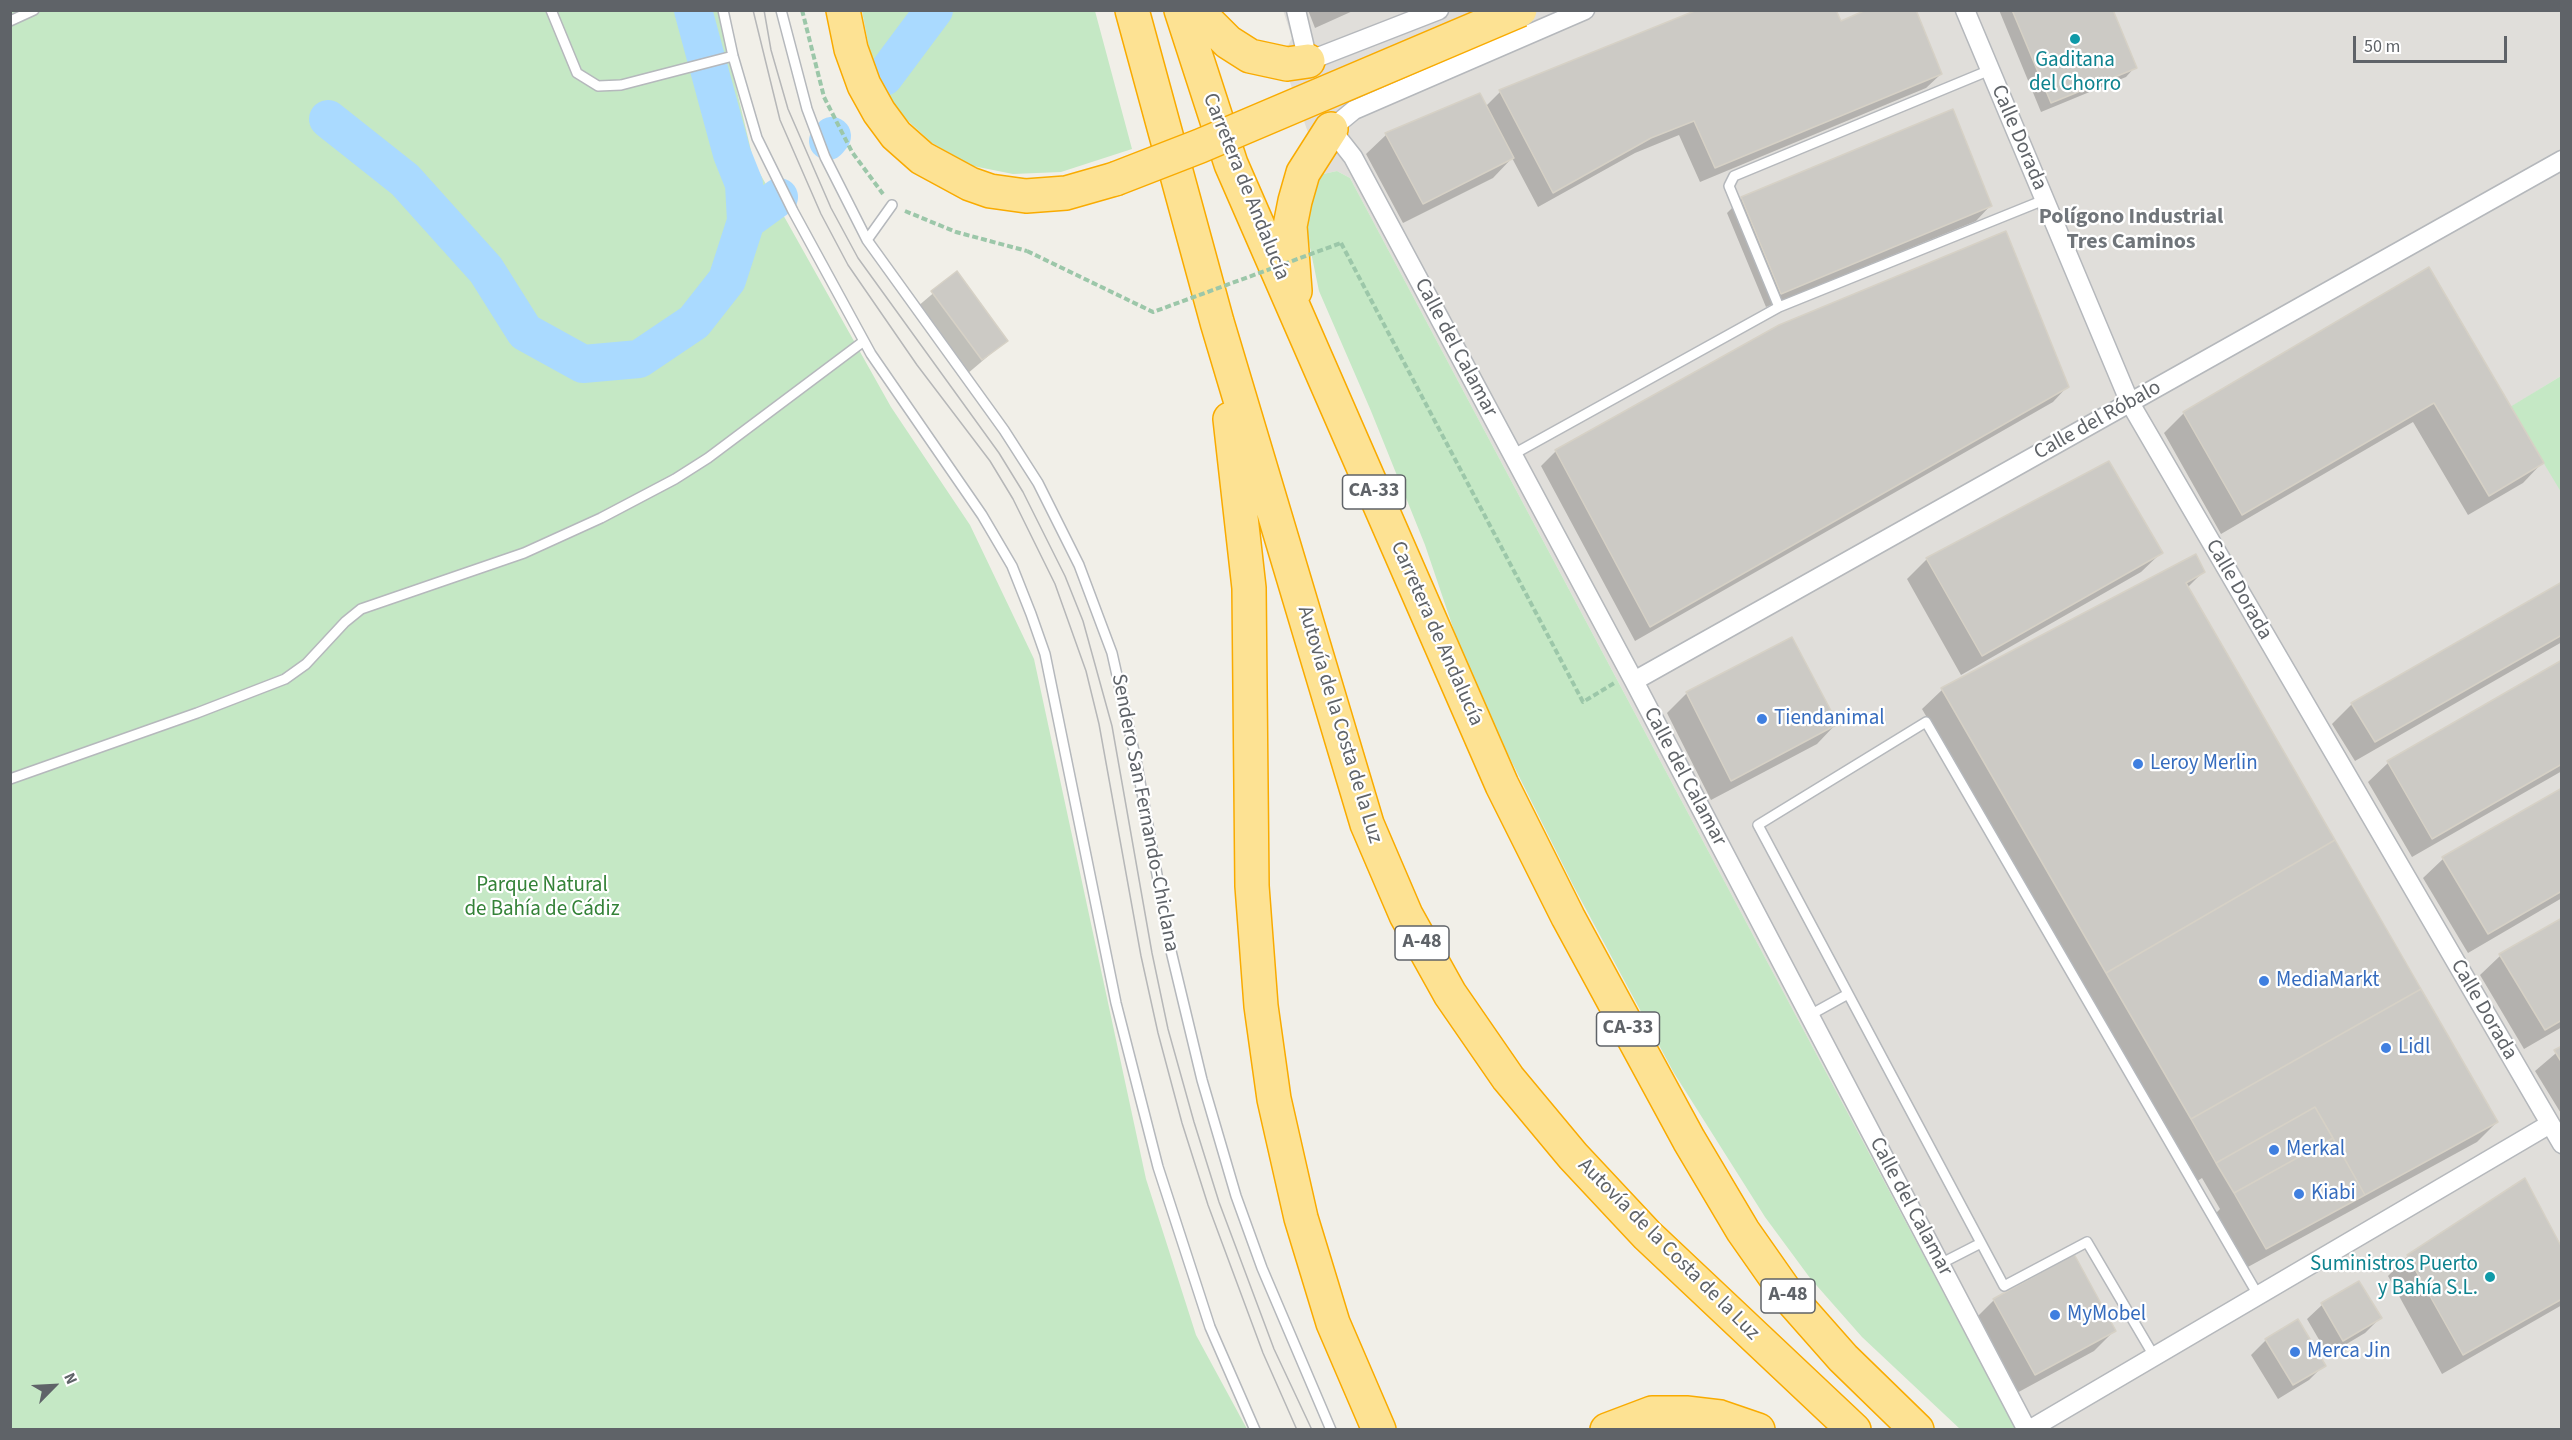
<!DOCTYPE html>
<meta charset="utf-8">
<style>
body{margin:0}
#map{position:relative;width:2572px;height:1440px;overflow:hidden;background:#f1efe8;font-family:"Source Sans 3",sans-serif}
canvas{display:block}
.frame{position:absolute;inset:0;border:12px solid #5f6368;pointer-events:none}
.north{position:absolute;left:24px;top:1356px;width:60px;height:60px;-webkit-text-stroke:4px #fff;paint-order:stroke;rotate:66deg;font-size:16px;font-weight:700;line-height:24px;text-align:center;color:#5f6368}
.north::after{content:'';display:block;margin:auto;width:21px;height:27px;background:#5f6368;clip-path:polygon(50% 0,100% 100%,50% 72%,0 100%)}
.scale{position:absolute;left:2353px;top:36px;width:154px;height:27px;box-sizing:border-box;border:3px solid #5f6368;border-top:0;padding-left:8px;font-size:18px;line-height:21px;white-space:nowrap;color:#5f6368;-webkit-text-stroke:4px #fff;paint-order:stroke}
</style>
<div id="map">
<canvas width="2572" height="1440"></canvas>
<div class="frame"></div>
<div class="north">N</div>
<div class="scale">50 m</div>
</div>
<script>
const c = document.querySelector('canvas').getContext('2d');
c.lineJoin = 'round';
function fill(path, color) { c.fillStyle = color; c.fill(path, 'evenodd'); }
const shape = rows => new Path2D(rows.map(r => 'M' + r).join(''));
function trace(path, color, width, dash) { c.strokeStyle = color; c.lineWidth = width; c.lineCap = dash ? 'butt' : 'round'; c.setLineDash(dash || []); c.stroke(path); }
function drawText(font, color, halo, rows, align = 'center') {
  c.font = font + ' "Source Sans 3",sans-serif'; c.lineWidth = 4.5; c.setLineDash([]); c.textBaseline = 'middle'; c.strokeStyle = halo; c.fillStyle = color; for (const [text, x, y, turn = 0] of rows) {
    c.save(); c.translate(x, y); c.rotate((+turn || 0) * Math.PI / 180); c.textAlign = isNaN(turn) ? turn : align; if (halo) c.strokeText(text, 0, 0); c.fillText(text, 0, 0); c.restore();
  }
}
const industrial = shape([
 [1283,10,2561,11,2561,376,2511,407,2562,492,2561,1429,2016,1429,1350,178,1337,171,1323,174,1278,49,1288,46,1292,38]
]);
const green = shape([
 [10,11,718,11,754,163,891,407,970,525,1034,659,1146,1179,1196,1335,1247,1429,11,1429],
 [862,11,1095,11,1132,149,1061,172,1013,174,973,166,932,143,907,120,888,97,870,53],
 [1337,171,1350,178,2016,1429,1960,1429,1862,1337,1810,1278,1765,1217,1674,1073,1574,887,1486,710,1464,660,1425,545,1371,411,1319,291,1307,233,1309,205,1315,186,1323,174],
 [2561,376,2561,492,2510,407]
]);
const shadow = shape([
 [1308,10,1355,10,1315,28],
 [1999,10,2112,10,2135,67,2126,77,2041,112],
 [1840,23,1941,74,1926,88,1700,182,1679,135,1635,153,1538,207,1512,158,1493,178,1403,223,1366,154,1386,135,1486,106,1500,92],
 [1742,198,1990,206,1976,221,1766,307,1727,213],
 [2429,269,2542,463,2523,483,2468,515,2413,422,2221,534,2164,433,2184,413],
 [957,273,1006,341,967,374,917,307],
 [2067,387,2053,402,1635,641,1541,466,1556,451],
 [2161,553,2141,572,1961,675,1907,579,1927,559],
 [2195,556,2203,572,2187,588,2497,1122,2477,1142,2246,1268,2215,1214,2220,1209,2202,1178,2196,1182,1922,709,1942,690],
 [2562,584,2562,642,2355,761,2332,724,2352,704],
 [1791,639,1836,724,1817,744,1711,800,1667,713,1686,694],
 [2562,662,2562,771,2412,857,2368,782,2388,763],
 [2562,790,2562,898,2468,953,2423,878,2443,859],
 [2562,919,2562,1027,2524,1049,2480,975,2500,956],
 [2562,1048,2562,1115,2535,1071],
 [2562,1251,2562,1305,2442,1374,2388,1276,2408,1256],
 [2359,1283,2380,1318,2365,1333,2328,1355,2307,1319,2322,1305],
 [1994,1300,2114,1331,2094,1351,2015,1394,1974,1320],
 [2297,1321,2324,1365,2309,1380,2278,1399,2251,1355,2266,1340]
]);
const river = shape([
 [884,77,934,10],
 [328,119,405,180,486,270,525,332,583,364,639,359,694,322,727,280,746,221,744,184,732,154,693,10],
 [828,141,832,136],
 [746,221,779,197]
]);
const building = shape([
 [1697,10,1836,10,1841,21,1866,10,1916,10,1942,74,1715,168,1694,121,1651,138,1553,193,1499,90,1697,10],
 [2012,10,2113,10,2137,68,2051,103,2012,10],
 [1480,93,1514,158,1423,204,1385,133,1480,93],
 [1953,109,1992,206,1781,294,1741,197,1953,109],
 [2006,231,2069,387,1650,627,1555,450,1779,325,2006,231],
 [2429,267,2544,463,2489,496,2434,403,2242,515,2183,412,2429,267],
 [957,271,1008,341,982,360,931,291,957,271],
 [2109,461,2163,553,1982,656,1926,558,2109,461],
 [2196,554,2205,572,2186,583,2335,840,2106,973,1941,688,2196,554],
 [2562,582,2562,635,2375,742,2351,703,2562,582],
 [1792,637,1838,724,1731,781,1686,692,1792,637],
 [2562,660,2562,764,2432,839,2387,761,2562,660],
 [2562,788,2562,891,2488,934,2442,857,2562,788],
 [2335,840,2421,989,2191,1119,2106,973,2335,840],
 [2562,918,2562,1020,2545,1030,2499,954,2562,918],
 [2421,989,2498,1122,2365,1195,2315,1107,2216,1163,2191,1119,2421,989],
 [2562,1046,2562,1063,2554,1050,2562,1046],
 [2315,1107,2333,1138,2234,1193,2216,1163,2315,1107],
 [2333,1138,2365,1195,2266,1249,2234,1193,2333,1138],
 [2525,1178,2562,1248,2562,1299,2463,1355,2407,1255,2525,1178],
 [2074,1254,2116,1331,2035,1375,1993,1299,2074,1254],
 [2359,1281,2382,1318,2343,1341,2321,1303,2359,1281],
 [2298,1319,2326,1366,2293,1385,2265,1339,2298,1319]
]);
const path = shape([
 [802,10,824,97,852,152,883,194],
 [905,211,956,232,1027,251],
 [1341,243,1583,702,1616,682]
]);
const service = shape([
 [551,10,577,73,598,86,621,85,733,56],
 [723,10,733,56,757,138,793,211,871,354,982,515,1012,566,1031,614,1045,654,1116,1003,1158,1167,1210,1327,1255,1430],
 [781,10,807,109,825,157,867,240,1004,430,1038,483,1079,565,1112,653,1136,760,1171,951,1202,1080,1236,1196,1262,1268,1331,1430],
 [10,21,34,10],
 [867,240,892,205],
 [1779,307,1729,186,1734,176,1990,70],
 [1512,455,1779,307,2044,200],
 [10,779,197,713,285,679,306,664,345,622,361,609,524,553,601,518,675,479,708,458,864,341],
 [1810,1015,1848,994],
 [1940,1264,1981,1243],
 [2154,1356,2087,1242,2004,1286,1758,825,1926,722,2258,1295]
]);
const minor = shape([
 [1296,10,1308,61,1439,10],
 [1585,10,1354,110,1331,129,1353,157,1634,681,2027,1430],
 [1965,10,2130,403,2562,1144],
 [1634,681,2562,160],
 [2029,1430,2550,1124]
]);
const motorway = shape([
 [843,10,851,49,864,85,879,112,896,135,922,158,970,184,990,191,1026,196,1066,193,1115,179],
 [1132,10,1217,322,1367,824,1406,915,1450,994,1508,1078,1573,1156,1647,1235,1854,1430],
 [1181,10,1231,164,1502,785,1568,917,1689,1140,1743,1231,1790,1298,1843,1358,1917,1430],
 [1196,10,1228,42,1250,56,1287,64,1308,61],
 [1295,291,1290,226,1295,201,1303,173,1331,129],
 [1230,419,1249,588,1252,886,1261,1006,1274,1099,1301,1218,1333,1323,1379,1430],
 [1607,1430,1652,1413,1686,1413,1720,1417,1758,1430]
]);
const tram = shape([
 [753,10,780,120,821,214,848,265,917,365,990,461,1013,499,1055,584,1086,671,1099,724,1141,956,1158,1033,1182,1123,1208,1205,1263,1353,1297,1430],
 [764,10,771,50,788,109,831,208,858,258,999,453,1023,492,1065,576,1083,621,1112,726,1152,953,1168,1029,1194,1122,1219,1202,1274,1349,1312,1430]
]);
const pathBridge = shape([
 [1027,251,1153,312,1341,243]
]);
const motorwayBridge = shape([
 [1115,179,1200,146,1520,10]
]);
const markers = [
 [2075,39,6,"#0f9aa8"],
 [1762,719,6,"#3f7fe0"],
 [2138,764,6,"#3f7fe0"],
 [2264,981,6,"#3f7fe0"],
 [2386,1048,6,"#3f7fe0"],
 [2274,1150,6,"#3f7fe0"],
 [2299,1194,6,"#3f7fe0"],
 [2490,1277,6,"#0f9aa8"],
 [2055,1315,6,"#3f7fe0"],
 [2295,1352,6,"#3f7fe0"]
];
const shields = [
 [1374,492,63],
 [1422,943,54],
 [1628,1029,63],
 [1788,1296,54]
];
const shieldNames = [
 ["CA-33",1374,492],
 ["A-48",1422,943],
 ["CA-33",1628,1029],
 ["A-48",1788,1296]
];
const cultureNames = [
 ["Gaditana",2075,61],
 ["del Chorro",2075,85],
 ["Suministros Puerto",2478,1265,"right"],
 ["y Bahía S.L.",2478,1289,"right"]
];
const streetNames = [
 ["Calle Dorada",2018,138,67],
 ["Carretera de Andalucía",1245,187,68],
 ["Calle del Calamar",1455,348,62],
 ["Calle del Róbalo",2098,421,-29],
 ["Calle Dorada",2238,590,60],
 ["Carretera de Andalucía",1436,634,66],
 ["Autovía de la Costa de la Luz",1339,725,73],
 ["Calle del Calamar",1684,777,62],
 ["Sendero San Fernando-Chiclana",1144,813,79],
 ["Calle Dorada",2483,1010,60],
 ["Calle del Calamar",1910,1207,62],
 ["Autovía de la Costa de la Luz",1668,1250,45]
];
const shopNames = [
 ["Tiendanimal",1774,719],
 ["Leroy Merlin",2150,764],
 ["MediaMarkt",2276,981],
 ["Lidl",2398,1048],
 ["Merkal",2286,1150],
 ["Kiabi",2311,1194],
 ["MyMobel",2067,1315],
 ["Merca Jin",2307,1352]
];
const parkNames = [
 ["Parque Natural",542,886],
 ["de Bahía de Cádiz",542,910]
];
const neighbourhoodNames = [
 ["Polígono Industrial",2131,218],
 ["Tres Caminos",2131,243]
];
fill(industrial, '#e0deda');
fill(green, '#c5e8c5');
fill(shadow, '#0003');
trace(river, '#aadaff', 38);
fill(building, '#cccac5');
trace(building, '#d6d1c6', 1.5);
trace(service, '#b5b8bc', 12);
trace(minor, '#b5b8bc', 21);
trace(motorway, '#f9ab00', 36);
trace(path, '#9cc7a9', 4, [6, 3]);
trace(service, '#fff', 9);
trace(minor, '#fff', 18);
trace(motorway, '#fde293', 33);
trace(tram, '#b6b7b8', 1.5);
trace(motorwayBridge, '#f9ab00', 36, []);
trace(pathBridge, '#9cc7a9', 4, [6, 3]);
trace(motorwayBridge, '#fde293', 33);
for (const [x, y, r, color] of markers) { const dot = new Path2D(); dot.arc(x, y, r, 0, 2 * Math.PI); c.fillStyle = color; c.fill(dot); trace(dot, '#fff', 2); }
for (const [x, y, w] of shields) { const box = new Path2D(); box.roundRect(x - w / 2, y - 17, w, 34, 4.5); c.fillStyle = '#fff'; c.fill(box); trace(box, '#5f6368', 1.5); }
drawText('bold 20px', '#5f6368', null, shieldNames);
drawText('21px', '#0d838f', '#fff', cultureNames);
drawText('21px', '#5f6368', '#fff', streetNames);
drawText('21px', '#366cbe', '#fff', shopNames, 'left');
drawText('21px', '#348238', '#fff', parkNames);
drawText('bold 22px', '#70757a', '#fff', neighbourhoodNames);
</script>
